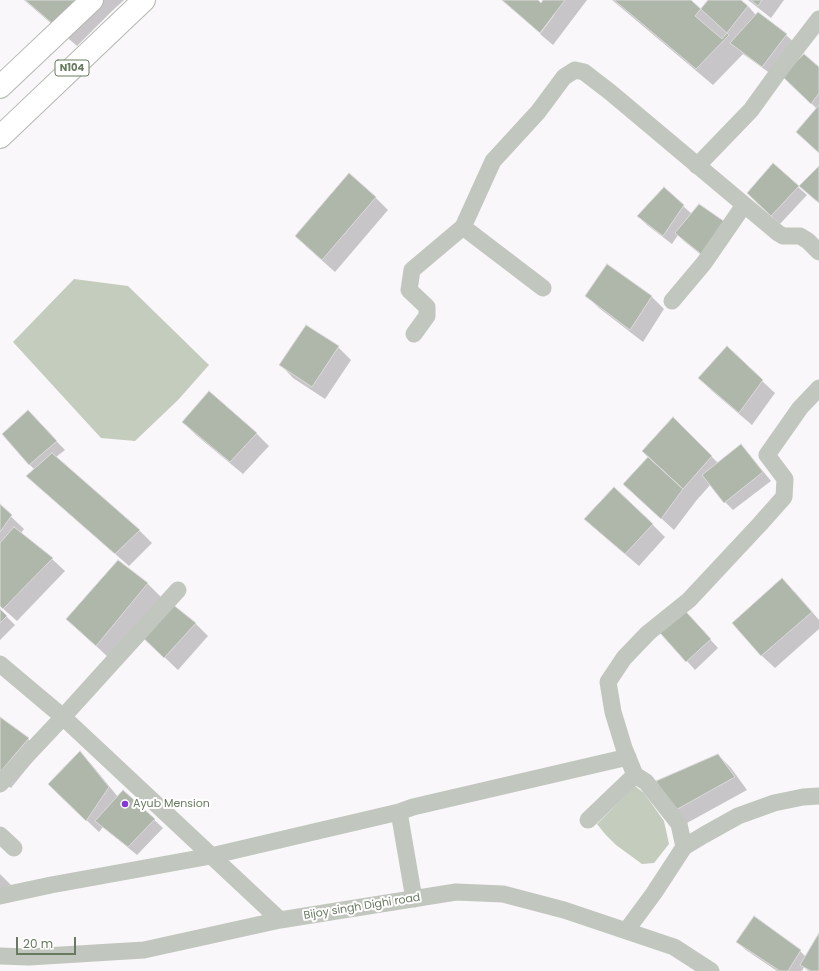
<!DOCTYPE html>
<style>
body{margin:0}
#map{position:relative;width:819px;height:971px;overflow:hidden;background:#f9f7f9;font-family:Poppins,sans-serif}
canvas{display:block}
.scale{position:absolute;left:16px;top:937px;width:60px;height:18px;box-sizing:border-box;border:2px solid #697a61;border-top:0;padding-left:5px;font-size:12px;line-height:14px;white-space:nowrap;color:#697a61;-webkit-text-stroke:3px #fff;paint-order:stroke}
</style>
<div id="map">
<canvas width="819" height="971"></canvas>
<div class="scale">20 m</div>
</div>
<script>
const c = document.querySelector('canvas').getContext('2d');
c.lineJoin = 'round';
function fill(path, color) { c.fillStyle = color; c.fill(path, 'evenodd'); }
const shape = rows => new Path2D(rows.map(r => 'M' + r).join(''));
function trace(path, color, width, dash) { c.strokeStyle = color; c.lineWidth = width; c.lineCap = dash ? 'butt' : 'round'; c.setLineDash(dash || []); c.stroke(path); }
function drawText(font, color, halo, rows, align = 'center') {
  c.font = font + ' Poppins,sans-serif'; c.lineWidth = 4; c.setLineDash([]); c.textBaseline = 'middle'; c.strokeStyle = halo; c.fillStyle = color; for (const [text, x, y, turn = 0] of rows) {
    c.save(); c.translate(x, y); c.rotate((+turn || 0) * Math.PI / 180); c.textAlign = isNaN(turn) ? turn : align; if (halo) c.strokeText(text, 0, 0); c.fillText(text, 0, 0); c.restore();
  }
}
const water = shape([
 [74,279,128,286,209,365,178,400,135,441,101,438,13,342],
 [635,786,644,793,664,821,669,844,654,863,642,864,616,845,605,834,597,824]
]);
const shadow = shape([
 [24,0,124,0,111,12,77,46],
 [502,0,536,0,541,4,545,0,587,0,553,45,540,34,555,14,553,14,539,32],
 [612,0,690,0,701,10,710,0,739,0,748,6,756,15,786,35,795,43,771,74,743,54,713,85],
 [748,0,784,0,771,18],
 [819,69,819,152,817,109,784,76],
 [773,165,807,195,780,224,756,202],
 [375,197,388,210,335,272,309,249,296,236],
 [683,206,692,214,710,262,685,242,678,235,672,244,647,225,638,216],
 [587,296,651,296,664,309,643,342,599,308],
 [338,347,351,360,325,399,293,378,281,365],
 [699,378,762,381,775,393,752,425,712,391],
 [673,418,718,463,741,445,749,454,771,481,733,510,725,502,711,484,696,501,674,530,624,484,649,457],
 [36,420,65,450,56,457,139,530,152,543,129,566,40,488,35,470,29,464],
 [183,422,256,433,269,446,243,474,196,435],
 [0,506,24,529,21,533,52,559,65,571,17,621,0,606],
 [585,519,652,524,665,537,639,566,598,531],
 [118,562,148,584,162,598,195,623,208,636,178,670,134,628,109,658,80,631],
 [795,592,819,620,819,629,775,668,762,656,733,623],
 [0,610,15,625,0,640],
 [685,612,718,648,695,670,687,661],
 [0,719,28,739,41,751,11,788,0,781],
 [80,752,92,765,118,797,123,791,163,828,137,855,103,827,99,832,62,797],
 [718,755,731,768,747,790,687,823,675,811],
 [0,874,11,885,0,888],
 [819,935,819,971,808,971,804,967,802,971,777,971,746,950,737,942,800,951,806,957]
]);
const building = shape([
 [25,0,89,0,60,30,25,0],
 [502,0,538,0,541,3,543,0,565,0,540,33,502,0],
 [614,0,691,0,729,35,696,69,614,0],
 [708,0,741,0,748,6,722,39,695,16,708,0],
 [751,0,762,0,758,6,751,0],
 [758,12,787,34,762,67,730,43,758,12],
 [804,54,819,67,819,93,811,104,782,76,804,54],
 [819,105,819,153,796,132,819,105],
 [773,163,799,186,771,216,747,193,773,163],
 [819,166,819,203,799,186,819,166],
 [349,173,376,197,322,260,295,236,349,173],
 [664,187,684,205,663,236,637,216,664,187],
 [699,204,725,222,701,254,675,233,699,204],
 [607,264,652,296,630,330,585,296,607,264],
 [306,325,339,346,312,387,279,365,306,325],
 [727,346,763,380,739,413,698,378,727,346],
 [209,391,257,433,230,462,182,422,209,391],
 [28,410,57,441,29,465,2,434,28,410],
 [673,417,712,456,683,489,642,451,673,417],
 [741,444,763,472,724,503,702,475,741,444],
 [52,453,140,530,115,554,26,476,52,453],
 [648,457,683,489,661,519,623,484,648,457],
 [614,487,653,524,625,554,584,519,614,487],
 [0,504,12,515,0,532,0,504],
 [14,527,53,558,3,609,0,606,0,543,14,527],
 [118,560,148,583,96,646,66,619,118,560],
 [782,578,812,612,761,656,732,623,782,578],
 [162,596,196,623,164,658,133,628,162,596],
 [677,602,711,639,686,662,653,625,677,602],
 [0,609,7,616,0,623,0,609],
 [0,717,29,738,0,772,0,717],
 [80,751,109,787,86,821,48,784,80,751],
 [718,754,735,777,674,811,656,781,718,754],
 [123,790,155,819,128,847,95,821,123,790],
 [754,916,801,950,788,971,780,971,736,942,754,916],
 [819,933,819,971,811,971,800,965,819,933]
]);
const minor = shape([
 [697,166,751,110,782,67,819,19],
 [463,227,543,288],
 [672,301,704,263,744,205],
 [414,334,427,316,427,307,409,290,412,270,463,227,493,161,538,112,564,77,575,70,584,72,610,92,778,233,783,236,800,236,808,241,819,252],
 [0,664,63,717,280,920],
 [635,775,624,748,613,712,608,682,624,658,648,633,689,600,760,524,784,497,785,479,767,455,800,408,819,388],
 [0,784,63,717,178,590],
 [399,812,414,899],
 [588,820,635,775,646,782,679,824,684,847,654,893,626,931],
 [0,835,14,848],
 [684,847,704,835,738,816,774,803,803,797,819,796],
 [0,896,51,885,211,856,399,812,413,807,628,757],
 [0,956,29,957,144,950,280,920,456,892,503,894,564,910,674,947,711,971]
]);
const trunk = shape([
 [0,87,92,0],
 [0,137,144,0]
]);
const markers = [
 [125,804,4,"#8739d8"]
];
const shields = [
 [72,68,34]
];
const shieldNames = [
 ["N104",72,68]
];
const poiNames = [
 ["Ayub Mension",133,804]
];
const streetNames = [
 ["Bijoy singh Dighi road",362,907,-9]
];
fill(water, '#c4ccbe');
fill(shadow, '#0003');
fill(building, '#aeb7aa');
trace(building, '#dbd9db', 1);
trace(trunk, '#b3b8b0', 24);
trace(minor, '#c1c6be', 17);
trace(trunk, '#fff', 22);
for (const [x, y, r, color] of markers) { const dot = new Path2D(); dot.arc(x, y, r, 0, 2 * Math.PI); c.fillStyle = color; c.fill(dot); trace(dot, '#fff', 1.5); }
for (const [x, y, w] of shields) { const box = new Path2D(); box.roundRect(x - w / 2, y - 8, w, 16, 3); c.fillStyle = '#fff'; c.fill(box); trace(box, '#697a61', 1); }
drawText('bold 10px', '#697a61', null, shieldNames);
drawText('11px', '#697a61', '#fff', poiNames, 'left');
drawText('11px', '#697a61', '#fff', streetNames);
</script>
